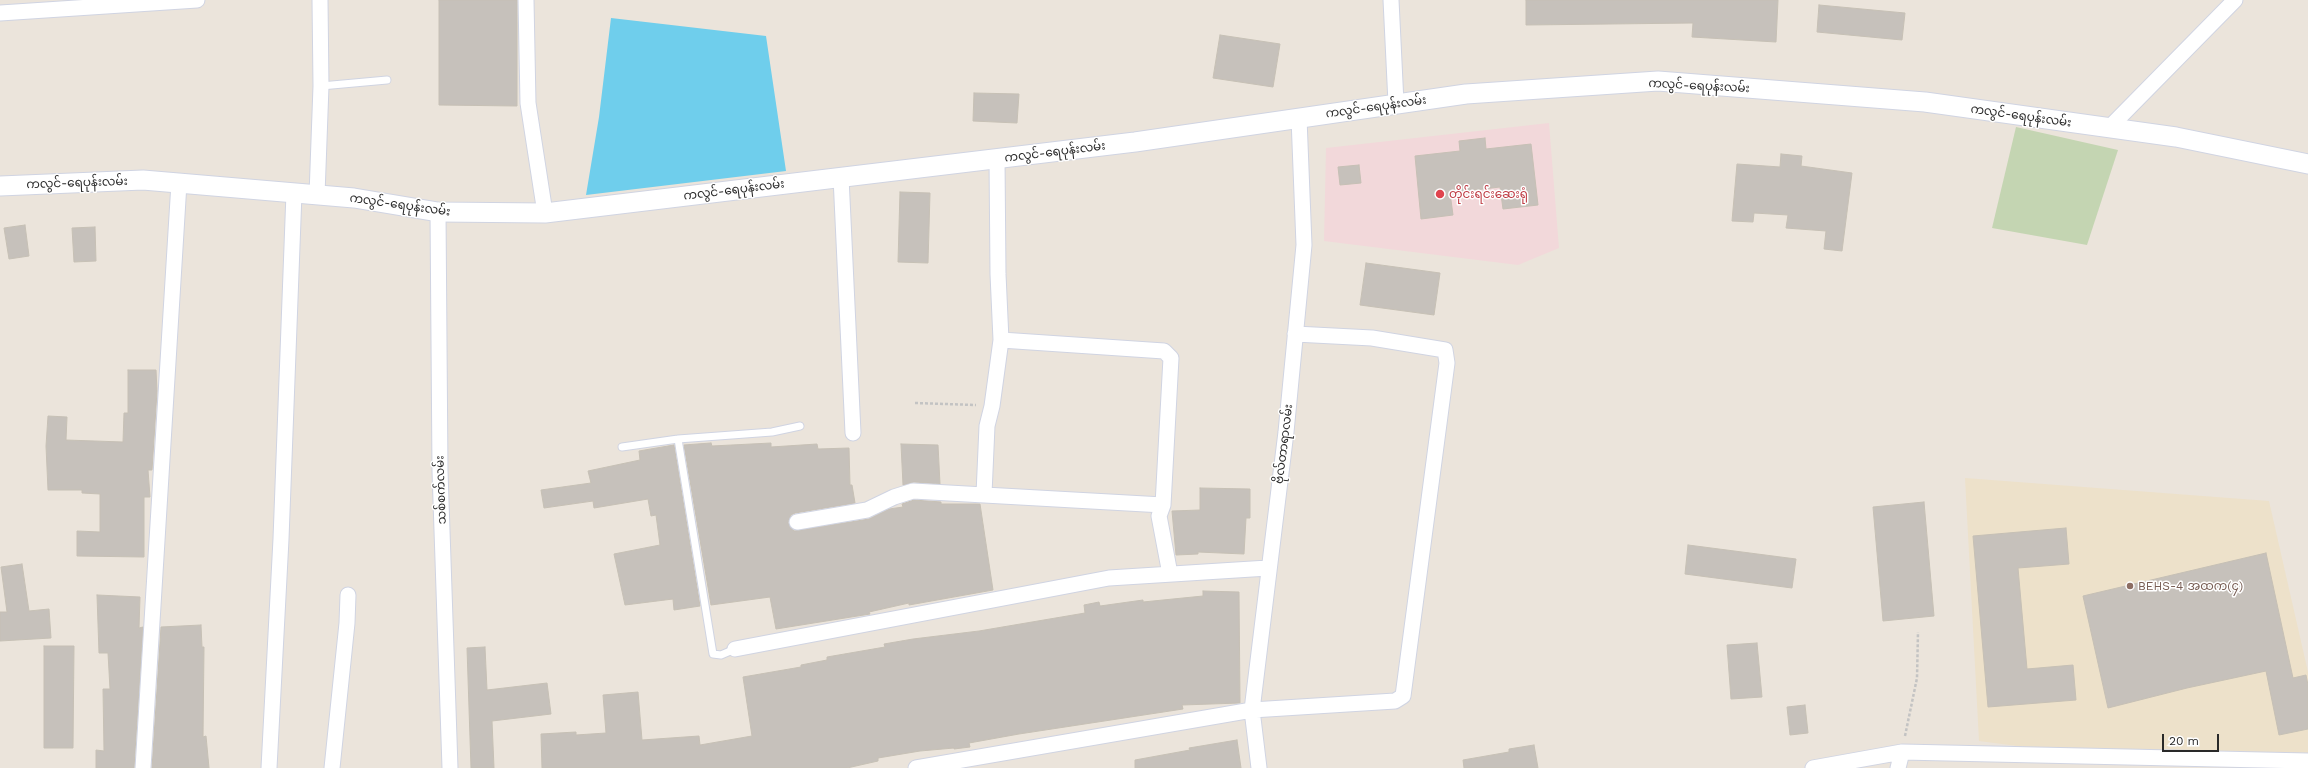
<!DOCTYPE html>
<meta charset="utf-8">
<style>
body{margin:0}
#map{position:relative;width:2308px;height:768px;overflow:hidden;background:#ebe4db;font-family:"Work Sans",sans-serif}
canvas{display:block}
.scale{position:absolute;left:2162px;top:734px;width:57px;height:18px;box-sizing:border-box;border:2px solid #292929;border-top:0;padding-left:5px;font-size:12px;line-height:14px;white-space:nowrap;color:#292929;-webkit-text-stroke:3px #fff;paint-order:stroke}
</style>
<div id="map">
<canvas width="2308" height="768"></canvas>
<div class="scale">20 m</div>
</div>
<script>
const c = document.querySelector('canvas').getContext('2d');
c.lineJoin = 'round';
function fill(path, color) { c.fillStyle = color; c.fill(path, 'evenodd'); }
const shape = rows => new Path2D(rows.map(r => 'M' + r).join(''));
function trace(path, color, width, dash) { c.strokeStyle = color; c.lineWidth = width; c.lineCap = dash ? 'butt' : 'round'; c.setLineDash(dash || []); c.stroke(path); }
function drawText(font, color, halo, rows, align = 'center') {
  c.font = font + ' "Work Sans","Noto Sans Myanmar",sans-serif'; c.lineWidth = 3; c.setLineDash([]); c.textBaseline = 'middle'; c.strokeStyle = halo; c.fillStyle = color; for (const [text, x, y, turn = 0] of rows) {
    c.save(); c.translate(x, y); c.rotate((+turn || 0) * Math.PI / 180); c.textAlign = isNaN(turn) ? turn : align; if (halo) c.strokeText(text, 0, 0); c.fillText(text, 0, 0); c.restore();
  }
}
const education = shape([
 [1965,478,2269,501,2308,672,2308,753,2041,749,1979,741]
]);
const medical = shape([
 [1549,123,1559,248,1518,265,1324,241,1326,148]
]);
const cemetery = shape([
 [2016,127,2118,150,2087,245,1992,228]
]);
const water = shape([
 [611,18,766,36,786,171,586,195,599,117]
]);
const building = shape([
 [439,0,517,0,517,106,439,105,439,0],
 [1526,0,1778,0,1776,42,1692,37,1693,23,1526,25,1526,0],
 [1819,5,1905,13,1902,40,1817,32,1819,5],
 [1220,35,1280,44,1273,87,1213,78,1220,35],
 [974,93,1019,94,1017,123,973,121,974,93],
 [1485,138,1486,149,1531,144,1538,205,1503,209,1500,187,1450,193,1453,215,1421,219,1415,156,1460,151,1459,141,1485,138],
 [1781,154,1802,156,1801,166,1852,173,1842,251,1824,249,1826,231,1786,228,1788,215,1754,213,1753,222,1732,221,1737,164,1780,167,1781,154],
 [1359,165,1361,183,1340,185,1338,167,1359,165],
 [900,192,930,193,928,263,898,262,900,192],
 [25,225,29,256,9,259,4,228,25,225],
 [95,227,96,261,74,262,72,228,95,227],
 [1366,263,1440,273,1434,315,1360,305,1366,263],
 [128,370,156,370,157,391,152,470,148,470,150,497,144,497,144,557,77,556,77,531,100,532,100,494,82,493,82,490,48,490,46,446,48,416,67,417,66,440,123,442,124,413,128,413,128,370],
 [711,443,712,446,771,443,771,447,817,444,818,449,849,448,850,485,852,485,855,503,795,513,791,515,788,523,794,531,869,519,889,509,903,507,902,504,914,500,941,502,941,504,980,504,993,590,909,605,909,603,869,612,870,614,776,629,770,597,711,605,684,445,711,443],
 [901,444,938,445,940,484,914,482,903,485,901,444],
 [674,445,700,606,674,610,673,599,625,605,614,554,660,545,656,515,651,516,648,499,594,508,593,501,544,508,541,490,591,483,588,471,640,460,639,451,674,445],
 [1200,488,1250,489,1250,518,1246,518,1244,554,1198,552,1198,554,1176,555,1172,511,1200,510,1200,488],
 [1924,502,1934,616,1883,621,1873,507,1924,502],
 [2066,528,2069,564,2018,568,2027,669,2073,665,2076,700,1988,707,1973,536,2066,528],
 [1688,545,1796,559,1792,588,1685,574,1688,545],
 [2266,553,2293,678,2306,675,2308,685,2308,729,2279,735,2266,671,2187,688,2108,708,2083,596,2266,553],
 [22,564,29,611,49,609,51,638,0,641,0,612,7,612,1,567,22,564],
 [1203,591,1239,592,1240,703,1182,705,1183,709,1019,734,969,743,970,747,954,749,954,748,920,751,878,758,878,761,847,768,542,768,541,734,576,732,576,735,606,733,603,695,638,692,642,740,699,736,700,745,752,736,743,677,801,667,801,665,827,660,827,657,885,647,884,644,913,639,979,631,1085,613,1084,605,1099,602,1100,606,1143,600,1143,602,1203,596,1203,591],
 [97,595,140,597,139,628,143,627,134,768,96,768,96,750,104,751,103,689,110,689,108,653,99,653,97,595],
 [201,625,202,647,204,647,203,737,206,736,209,768,152,768,161,627,201,625],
 [1757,643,1762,697,1731,699,1727,645,1757,643],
 [44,646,74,646,73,748,44,748,44,646],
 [485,647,487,690,547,683,551,714,492,721,494,768,471,768,467,648,485,647],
 [1805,705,1808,733,1790,735,1787,707,1805,705],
 [1237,740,1241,768,1135,768,1135,760,1190,750,1189,748,1237,740],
 [1534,745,1538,768,1464,768,1463,760,1509,752,1509,749,1534,745]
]);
const path = shape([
 [915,403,976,405],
 [1905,736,1917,678,1918,632]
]);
const service = shape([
 [321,86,387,80],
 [678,439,713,654,721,655,735,649],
 [622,447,678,439,772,432,800,426]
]);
const minor = shape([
 [526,0,528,103,545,213],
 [1391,0,1396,103],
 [0,13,197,0],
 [2109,128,2235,0],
 [841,177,853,433],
 [317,195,321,86,320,0],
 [438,212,440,471,450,768],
 [1001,340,1164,351,1171,358,1163,505,1159,516,1170,574],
 [984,494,987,426,992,406,1001,340,998,274,997,159],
 [797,522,867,510,894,497,913,491,1163,505],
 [735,649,1109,578,1268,568],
 [1902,752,2308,761],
 [143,768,179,183],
 [269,768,281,539,294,193],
 [332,768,347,623,348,595],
 [916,768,1252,710,1395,701,1403,696,1447,363,1445,350,1372,338,1295,334],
 [1259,768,1252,710,1286,432,1304,245,1299,118],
 [1813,768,1902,752,1898,768]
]);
const tertiary = shape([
 [0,186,143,180,354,198,438,212,545,213,1135,142,1466,94,1658,81,1925,102,2176,137,2308,164]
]);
const markers = [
 [1440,194,5,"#e0444e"],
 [2130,586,4,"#8d6e63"]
];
const streetNames = [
 ["ကလွင်-ရေပုန်းလမ်း",1699,86,3],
 ["ကလွင်-ရေပုန်းလမ်း",1376,107,-8],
 ["ကလွင်-ရေပုန်းလမ်း",2021,116,8],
 ["ကလွင်-ရေပုန်းလမ်း",1055,152,-7],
 ["ကလွင်-ရေပုန်းလမ်း",77,183,-2],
 ["ကလွင်-ရေပုန်းလမ်း",734,190,-7],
 ["ကလွင်-ရေပုန်းလမ်း",400,205,8],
 ["ဗိုလ်တာရာလမ်း",1284,444,-83],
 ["သစ်စက်လမ်း",441,490,-92]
];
const healthNames = [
 ["တိုင်းရင်းဆေးရုံ",1449,194]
];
const educationNames = [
 ["BEHS-4 အထက(၄)",2138,586]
];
fill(education, '#ede1ca');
fill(medical, '#f2d8da');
fill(cemetery, '#c4d5b2');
fill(water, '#6fceec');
fill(building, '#c6c1bb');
trace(building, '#c6c0b5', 1);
trace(service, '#d0d4e2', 9);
trace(minor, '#d0d4e2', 17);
trace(tertiary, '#d0d4e2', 21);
trace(path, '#c3c3c3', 2.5, [3, 2]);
trace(service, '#fff', 7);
trace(minor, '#fff', 15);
trace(tertiary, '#fff', 19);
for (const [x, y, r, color] of markers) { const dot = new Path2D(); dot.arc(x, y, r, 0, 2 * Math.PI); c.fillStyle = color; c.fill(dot); trace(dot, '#fff', 1.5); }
drawText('12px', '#292929', '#fff', streetNames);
drawText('12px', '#be3a42', '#fff', healthNames, 'left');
drawText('12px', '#785e54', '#fff', educationNames, 'left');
</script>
